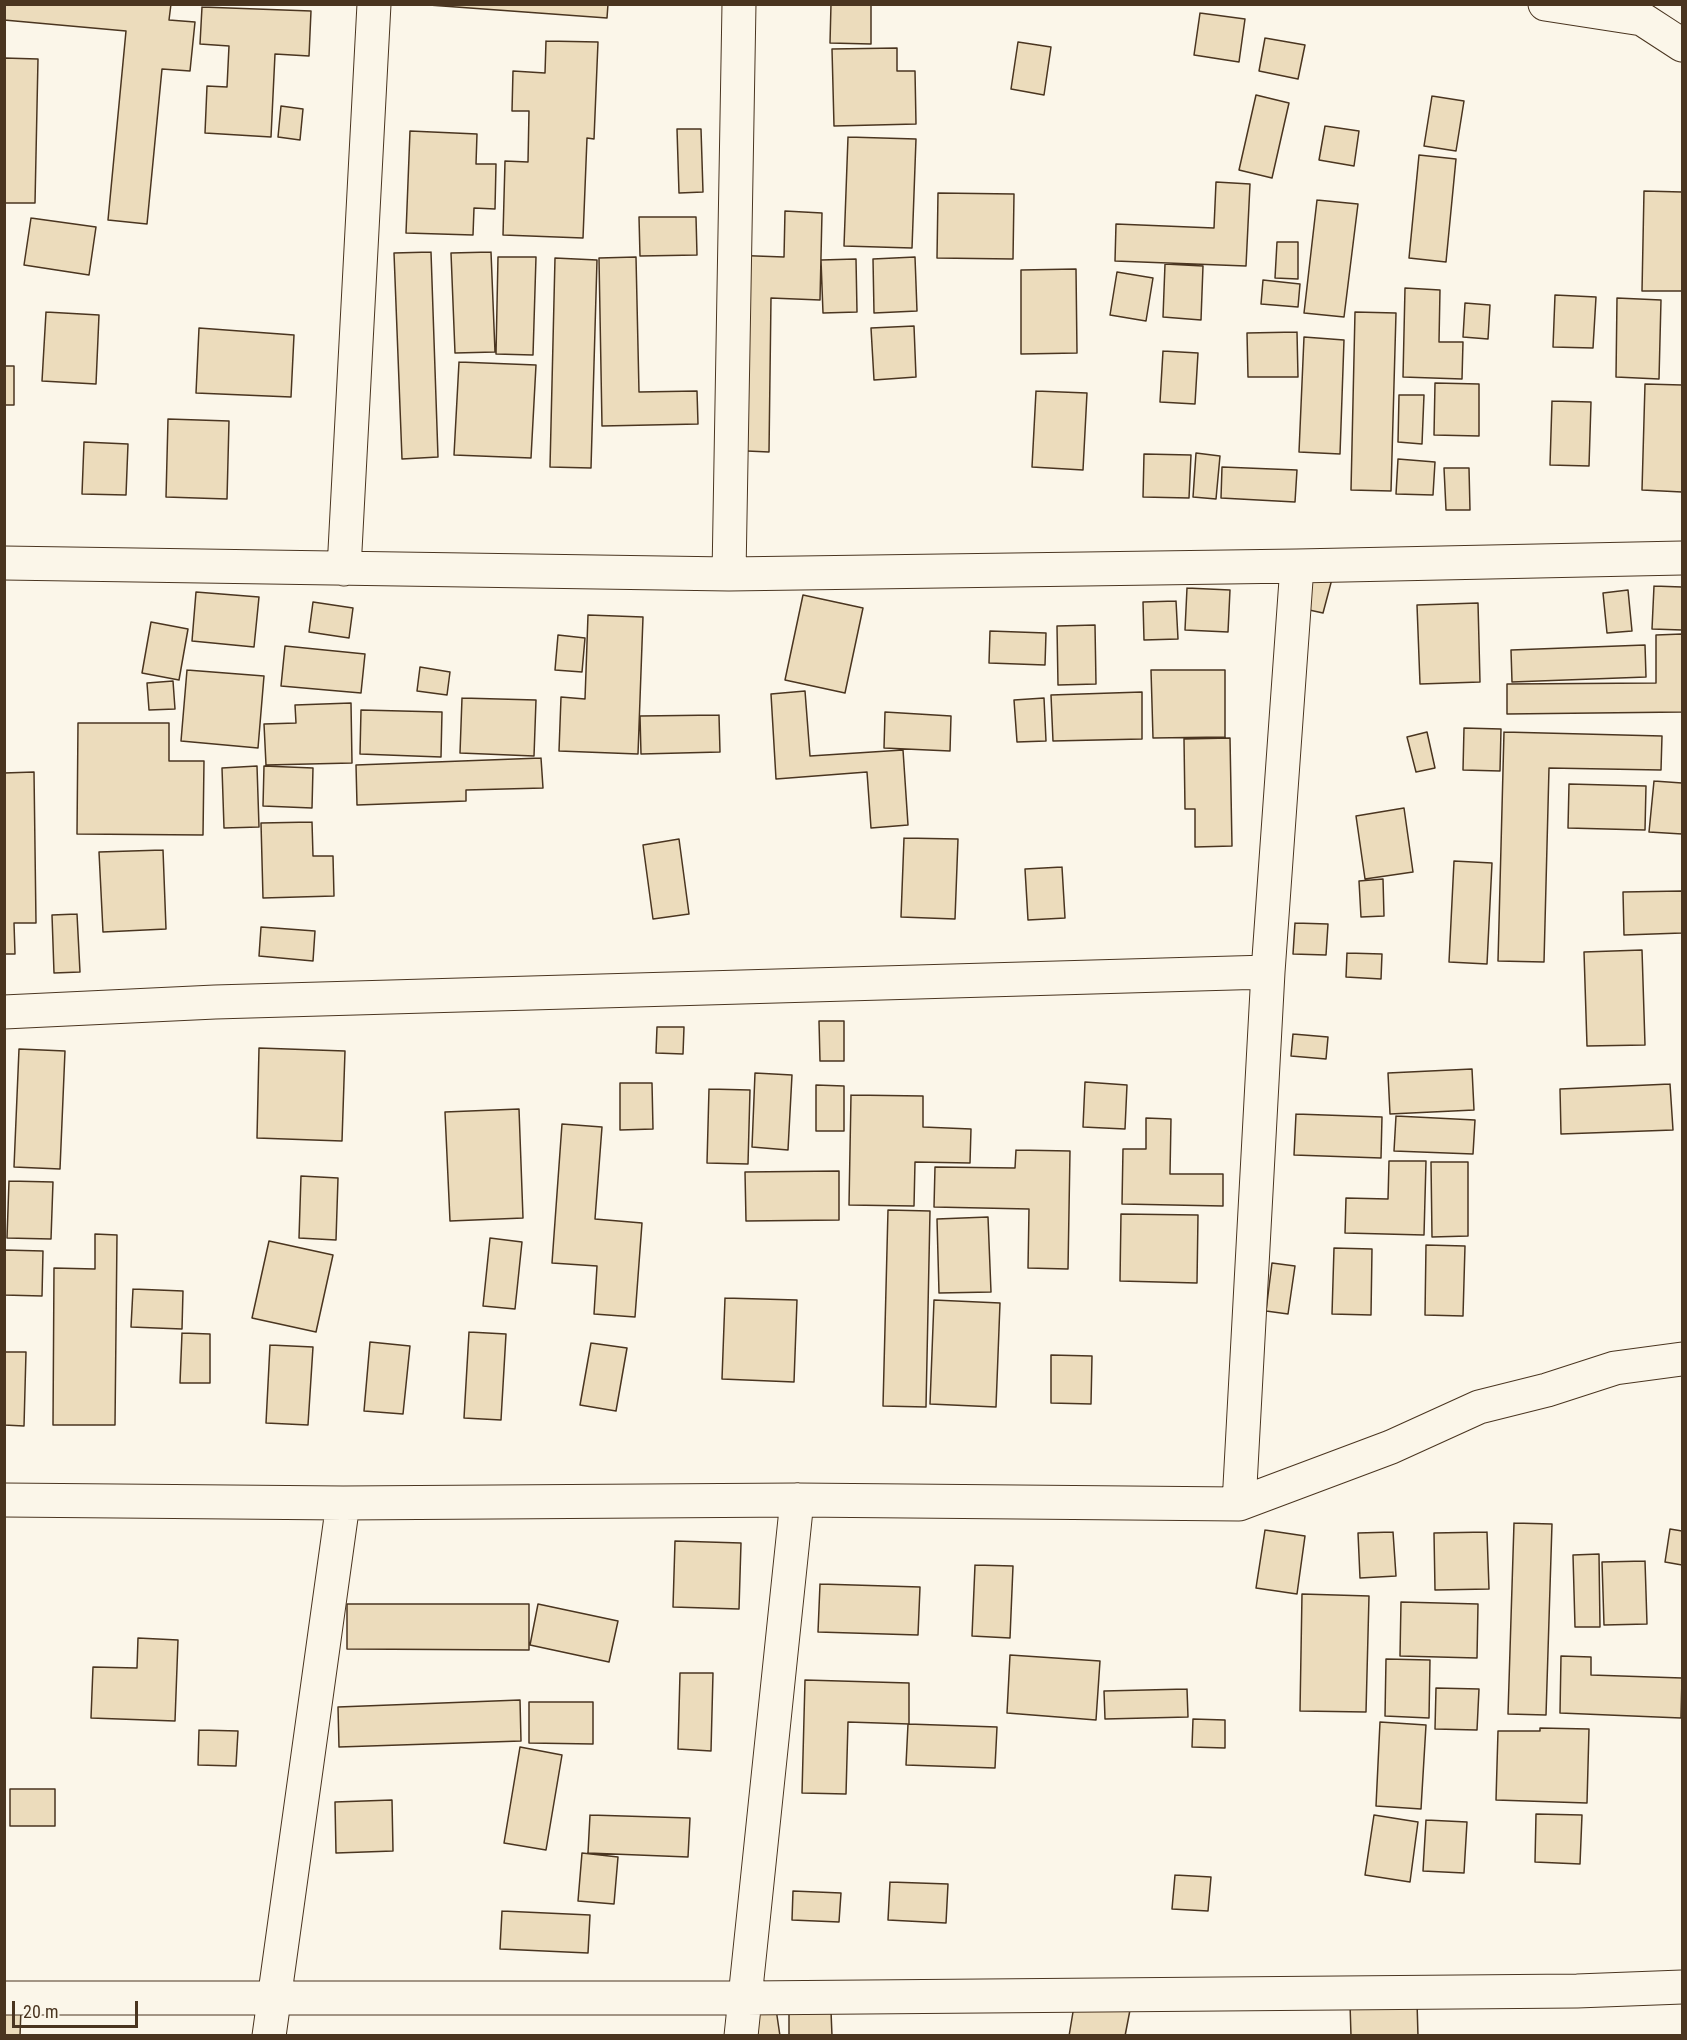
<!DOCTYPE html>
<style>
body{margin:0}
#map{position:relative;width:1687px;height:2040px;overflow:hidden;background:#fbf6e9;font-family:"Roboto Condensed",sans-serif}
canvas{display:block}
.frame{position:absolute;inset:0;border:6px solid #4a3520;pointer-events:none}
.scale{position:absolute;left:12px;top:2001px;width:126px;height:27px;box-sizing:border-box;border:3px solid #4a3520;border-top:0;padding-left:8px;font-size:18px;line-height:21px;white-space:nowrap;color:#4a3520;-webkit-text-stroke:4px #fbf6e9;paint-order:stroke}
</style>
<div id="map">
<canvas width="1687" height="2040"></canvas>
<div class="frame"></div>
<div class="scale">20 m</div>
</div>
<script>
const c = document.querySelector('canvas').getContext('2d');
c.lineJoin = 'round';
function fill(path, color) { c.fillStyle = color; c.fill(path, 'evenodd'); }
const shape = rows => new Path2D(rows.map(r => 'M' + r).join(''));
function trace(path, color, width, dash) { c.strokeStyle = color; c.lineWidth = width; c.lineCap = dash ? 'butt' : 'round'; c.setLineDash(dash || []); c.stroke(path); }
const building = shape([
 [4,4,171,4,169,20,195,22,190,71,162,69,147,224,108,220,126,31,4,20,4,4],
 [415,4,608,4,607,18,415,4],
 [831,4,871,4,871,44,830,43,831,4],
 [202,7,311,11,309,56,275,54,271,137,205,133,207,86,227,87,229,46,200,44,202,7],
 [1200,13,1245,19,1239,62,1194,55,1200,13],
 [1265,38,1305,45,1298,79,1259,71,1265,38],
 [546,41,598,42,594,139,587,138,583,238,503,235,505,161,528,162,529,111,512,111,513,71,545,73,546,41],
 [1018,42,1051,47,1044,95,1011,89,1018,42],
 [897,48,897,71,915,71,916,124,834,126,832,49,897,48],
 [4,58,38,59,35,203,4,203,4,58],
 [1256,95,1289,103,1272,178,1239,170,1256,95],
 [1432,96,1464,101,1456,151,1424,146,1432,96],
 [281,106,303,109,300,140,278,137,281,106],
 [1325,126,1359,131,1354,166,1319,160,1325,126],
 [677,129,701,129,703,192,679,193,677,129],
 [410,131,477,134,476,164,496,164,495,209,474,208,473,235,406,233,410,131],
 [848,137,916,139,912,248,844,246,848,137],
 [1419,155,1456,159,1446,262,1409,258,1419,155],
 [1216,182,1250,184,1246,266,1115,261,1116,224,1214,228,1216,182],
 [1644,191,1682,192,1682,291,1642,291,1644,191],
 [938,193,1014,194,1013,259,937,258,938,193],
 [1317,200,1358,204,1344,317,1304,313,1317,200],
 [785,211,822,213,820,300,771,298,769,452,725,450,729,255,784,257,785,211],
 [639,217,696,217,697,255,640,256,639,217],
 [31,218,96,227,89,275,24,265,31,218],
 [1277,242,1298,242,1298,279,1275,278,1277,242],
 [431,252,438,457,402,459,394,253,431,252],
 [491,252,495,352,455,353,451,253,491,252],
 [498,257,536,257,533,355,496,354,498,257],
 [636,257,639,392,697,391,698,424,602,426,599,258,636,257],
 [915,257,917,311,874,313,873,259,915,257],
 [555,258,597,260,591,468,550,467,555,258],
 [856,259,857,312,823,313,821,260,856,259],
 [1165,264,1203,266,1201,320,1163,317,1165,264],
 [1076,269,1077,353,1021,354,1021,270,1076,269],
 [1117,272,1153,278,1146,321,1110,315,1117,272],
 [1263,280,1300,284,1298,307,1261,304,1263,280],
 [1405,288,1440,290,1439,342,1463,342,1462,379,1403,377,1405,288],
 [1555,295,1596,297,1593,348,1553,347,1555,295],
 [1617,298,1661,300,1659,379,1616,377,1617,298],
 [1465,303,1490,305,1488,339,1463,337,1465,303],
 [46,312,99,315,96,384,42,381,46,312],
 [1355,312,1396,313,1391,491,1351,490,1355,312],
 [914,326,916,377,874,380,871,328,914,326],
 [199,328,294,335,291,397,196,393,199,328],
 [1297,332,1298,377,1248,377,1247,333,1297,332],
 [1304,337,1344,340,1340,454,1299,452,1304,337],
 [1163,351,1198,353,1195,404,1160,402,1163,351],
 [459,362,536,365,531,458,454,455,459,362],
 [4,366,14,366,14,405,4,405,4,366],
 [1435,383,1479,384,1479,436,1434,435,1435,383],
 [1645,384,1682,385,1682,492,1642,490,1645,384],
 [1036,391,1087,393,1083,470,1032,467,1036,391],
 [1399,395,1424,395,1422,444,1398,442,1399,395],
 [1552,401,1591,402,1589,466,1550,465,1552,401],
 [168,419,229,421,227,499,166,497,168,419],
 [84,442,128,444,126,495,82,494,84,442],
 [1196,453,1220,456,1216,499,1193,497,1196,453],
 [1144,454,1191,455,1189,498,1143,497,1144,454],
 [1398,459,1435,462,1433,495,1396,494,1398,459],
 [1222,467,1297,470,1295,502,1221,498,1222,467],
 [1444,468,1469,468,1470,510,1446,510,1444,468],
 [1300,572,1332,579,1323,613,1291,606,1300,572],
 [1654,586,1682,587,1682,630,1652,629,1654,586],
 [1187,588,1230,590,1228,632,1185,630,1187,588],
 [1628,590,1632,631,1607,633,1603,593,1628,590],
 [196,592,259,597,254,647,192,641,196,592],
 [803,595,863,608,845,693,785,680,803,595],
 [1176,601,1178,639,1144,640,1143,602,1176,601],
 [313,602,353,608,349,638,309,632,313,602],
 [1478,603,1480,682,1420,684,1417,605,1478,603],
 [588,615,643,617,638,754,559,751,561,697,585,699,588,615],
 [151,622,188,629,179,680,142,673,151,622],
 [1095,625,1096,684,1058,685,1057,626,1095,625],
 [990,631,1046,633,1045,665,989,663,990,631],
 [1682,634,1682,712,1507,714,1507,684,1656,683,1656,635,1682,634],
 [558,635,585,638,582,672,555,670,558,635],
 [1645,645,1646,677,1512,682,1511,650,1645,645],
 [285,646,365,654,361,693,281,686,285,646],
 [420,667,450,672,447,695,417,691,420,667],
 [187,670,264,676,258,748,181,741,187,670],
 [1151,670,1225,670,1225,737,1153,738,1151,670],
 [173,681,175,709,149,710,147,683,173,681],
 [805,691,810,756,903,750,908,825,871,828,867,772,776,779,771,694,805,691],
 [1142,692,1142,739,1053,741,1051,695,1142,692],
 [462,698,536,700,534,756,460,753,462,698],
 [1044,698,1046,741,1017,742,1014,700,1044,698],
 [351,703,352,763,266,765,264,724,296,723,295,705,351,703],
 [361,710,442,712,441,757,360,754,361,710],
 [885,712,951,716,950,751,884,748,885,712],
 [719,715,720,752,641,754,640,716,719,715],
 [78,723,169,723,169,761,204,761,203,835,77,834,78,723],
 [1464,728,1501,729,1500,771,1463,770,1464,728],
 [1427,732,1435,768,1416,772,1407,737,1427,732],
 [1504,732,1662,736,1661,770,1549,768,1544,962,1498,961,1504,732],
 [1230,738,1232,846,1195,847,1195,809,1185,809,1184,739,1230,738],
 [541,758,543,788,466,790,466,801,357,805,356,765,541,758],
 [257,766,259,827,224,828,222,768,257,766],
 [264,766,313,768,312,808,263,806,264,766],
 [34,772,36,923,14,923,15,954,4,954,4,773,34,772],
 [1654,781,1682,783,1682,834,1649,832,1654,781],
 [1569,784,1646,786,1645,830,1568,828,1569,784],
 [1404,808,1413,872,1365,879,1356,816,1404,808],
 [312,822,313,856,333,856,334,896,263,898,261,823,312,822],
 [904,838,958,839,955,919,901,917,904,838],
 [679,839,689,914,653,919,643,845,679,839],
 [163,850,166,929,103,932,99,852,163,850],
 [1454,861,1492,863,1487,964,1449,962,1454,861],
 [1062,867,1065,918,1028,920,1025,869,1062,867],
 [1383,879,1384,916,1361,917,1359,881,1383,879],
 [1682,891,1682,933,1624,935,1623,892,1682,891],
 [77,914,80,972,54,973,52,915,77,914],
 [1295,923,1328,924,1326,955,1293,954,1295,923],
 [261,927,315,931,313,961,259,956,261,927],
 [1642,950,1645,1045,1587,1046,1584,952,1642,950],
 [1347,953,1382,954,1381,979,1346,977,1347,953],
 [819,1021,844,1021,844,1061,820,1061,819,1021],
 [657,1027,684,1027,683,1054,656,1053,657,1027],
 [1293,1034,1328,1037,1326,1059,1291,1056,1293,1034],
 [259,1048,345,1051,342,1141,257,1138,259,1048],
 [19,1049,65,1051,60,1169,14,1167,19,1049],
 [1472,1069,1474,1110,1390,1114,1388,1073,1472,1069],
 [755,1073,792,1075,788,1150,752,1147,755,1073],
 [1085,1082,1127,1085,1125,1129,1083,1127,1085,1082],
 [620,1083,652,1083,653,1129,620,1130,620,1083],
 [1670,1084,1673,1130,1561,1134,1560,1089,1670,1084],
 [816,1085,844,1086,844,1131,816,1131,816,1085],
 [709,1089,750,1090,748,1164,707,1163,709,1089],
 [851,1095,923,1096,923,1127,971,1129,970,1163,915,1162,914,1206,849,1205,851,1095],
 [519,1109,523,1218,450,1221,445,1112,519,1109],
 [1296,1114,1382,1117,1381,1158,1294,1155,1296,1114],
 [1396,1116,1475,1120,1473,1154,1394,1151,1396,1116],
 [1146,1118,1171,1119,1170,1174,1223,1174,1223,1206,1122,1204,1123,1149,1146,1149,1146,1118],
 [562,1124,602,1127,595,1219,642,1223,635,1317,594,1314,597,1266,552,1263,562,1124],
 [1016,1150,1070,1151,1068,1269,1028,1268,1029,1209,934,1207,935,1167,1015,1168,1016,1150],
 [1389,1161,1426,1161,1424,1235,1345,1233,1346,1198,1388,1199,1389,1161],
 [1431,1162,1468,1162,1468,1236,1432,1237,1431,1162],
 [839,1171,839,1220,746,1221,745,1172,839,1171],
 [301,1176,338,1178,336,1240,299,1238,301,1176],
 [9,1181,53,1182,51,1239,7,1238,9,1181],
 [888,1210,930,1211,926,1407,883,1406,888,1210],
 [1121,1214,1198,1215,1197,1283,1120,1281,1121,1214],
 [988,1217,991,1292,939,1293,937,1219,988,1217],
 [95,1234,117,1235,115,1425,53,1425,54,1268,95,1269,95,1234],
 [490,1238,522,1242,515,1309,483,1306,490,1238],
 [269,1241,333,1255,316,1332,252,1318,269,1241],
 [1426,1245,1465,1246,1463,1316,1425,1315,1426,1245],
 [1334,1248,1372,1249,1371,1315,1332,1314,1334,1248],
 [4,1250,43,1251,42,1296,4,1295,4,1250],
 [1272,1263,1295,1266,1288,1314,1266,1311,1272,1263],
 [133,1289,183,1291,182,1329,131,1327,133,1289],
 [725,1298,797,1300,794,1382,722,1379,725,1298],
 [934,1300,1000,1303,996,1407,930,1404,934,1300],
 [469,1332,506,1334,501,1420,464,1418,469,1332],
 [182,1333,210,1334,210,1383,180,1383,182,1333],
 [370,1342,410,1346,403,1414,364,1411,370,1342],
 [591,1343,627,1348,616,1411,580,1405,591,1343],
 [270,1345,313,1347,308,1425,266,1423,270,1345],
 [4,1352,26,1352,24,1426,4,1425,4,1352],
 [1051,1355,1092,1356,1091,1404,1051,1403,1051,1355],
 [1514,1523,1552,1524,1546,1715,1508,1714,1514,1523],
 [1670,1529,1682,1531,1682,1565,1665,1562,1670,1529],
 [1265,1530,1305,1536,1297,1594,1256,1588,1265,1530],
 [1393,1532,1396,1576,1360,1578,1358,1533,1393,1532],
 [1487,1532,1489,1589,1435,1590,1434,1533,1487,1532],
 [675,1541,741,1543,739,1609,673,1607,675,1541],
 [1599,1554,1600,1627,1575,1627,1573,1555,1599,1554],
 [1645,1561,1647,1624,1604,1625,1602,1562,1645,1561],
 [975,1565,1013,1566,1010,1638,972,1636,975,1565],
 [820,1584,920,1587,918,1635,818,1632,820,1584],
 [1302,1594,1369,1596,1366,1712,1300,1711,1302,1594],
 [1401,1602,1478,1604,1477,1658,1400,1656,1401,1602],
 [347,1604,529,1604,529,1650,347,1649,347,1604],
 [538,1604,618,1621,609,1662,530,1645,538,1604],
 [138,1638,178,1640,175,1721,91,1718,93,1667,137,1668,138,1638],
 [1010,1655,1100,1661,1096,1720,1007,1713,1010,1655],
 [1561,1656,1591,1657,1591,1675,1682,1678,1681,1718,1560,1713,1561,1656],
 [1386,1659,1430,1660,1429,1718,1385,1716,1386,1659],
 [680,1673,713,1673,711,1751,678,1749,680,1673],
 [805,1680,909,1683,909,1724,848,1722,846,1794,802,1793,805,1680],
 [1436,1688,1479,1689,1477,1730,1435,1729,1436,1688],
 [1187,1689,1188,1717,1105,1719,1104,1691,1187,1689],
 [520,1700,521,1741,339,1747,338,1707,520,1700],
 [529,1702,593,1702,593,1744,529,1743,529,1702],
 [1193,1719,1225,1720,1225,1748,1192,1747,1193,1719],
 [1380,1722,1426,1725,1421,1809,1376,1806,1380,1722],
 [908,1724,997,1727,995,1768,906,1765,908,1724],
 [1540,1728,1589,1729,1587,1803,1496,1800,1498,1731,1540,1731,1540,1728],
 [199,1730,238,1731,236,1766,198,1765,199,1730],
 [520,1747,562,1755,546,1850,504,1843,520,1747],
 [10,1789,55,1789,55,1826,10,1826,10,1789],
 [392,1800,393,1851,336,1853,335,1802,392,1800],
 [1536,1814,1582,1815,1580,1864,1535,1862,1536,1814],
 [590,1815,690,1818,688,1857,588,1853,590,1815],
 [1374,1815,1418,1822,1410,1882,1365,1875,1374,1815],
 [1426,1820,1467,1822,1464,1873,1423,1871,1426,1820],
 [582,1853,618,1857,614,1904,578,1901,582,1853],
 [1175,1875,1211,1877,1208,1911,1172,1909,1175,1875],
 [890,1882,948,1884,946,1923,888,1920,890,1882],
 [793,1891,841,1893,839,1922,792,1920,793,1891],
 [502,1911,590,1915,588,1953,500,1949,502,1911],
 [1075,2000,1130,2010,1125,2036,1069,2036,1075,2000],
 [1417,2002,1418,2036,1351,2036,1350,2004,1417,2002],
 [4,2007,21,2008,20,2036,4,2036,4,2007],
 [776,2009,780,2036,752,2036,748,2013,776,2009],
 [831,2011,832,2036,789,2036,789,2012,831,2011]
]);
const minor = shape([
 [1545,4,1642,19,1682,45],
 [4,563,729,574,1297,566,1682,558],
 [344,569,374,4],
 [729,574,739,4],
 [4,1012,215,1002,1268,972],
 [4,1500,343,1503,797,1500,1239,1504,1391,1447,1479,1407,1547,1390,1615,1368,1682,1359],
 [1239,1504,1268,972,1297,566],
 [4,1998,746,1998,1577,1991,1682,1987],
 [269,2036,343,1503],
 [741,2036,797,1500]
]);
fill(building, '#ecdcbc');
trace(building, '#4a3520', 1.5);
trace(minor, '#4a3520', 35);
trace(minor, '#fbf6e9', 33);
</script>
